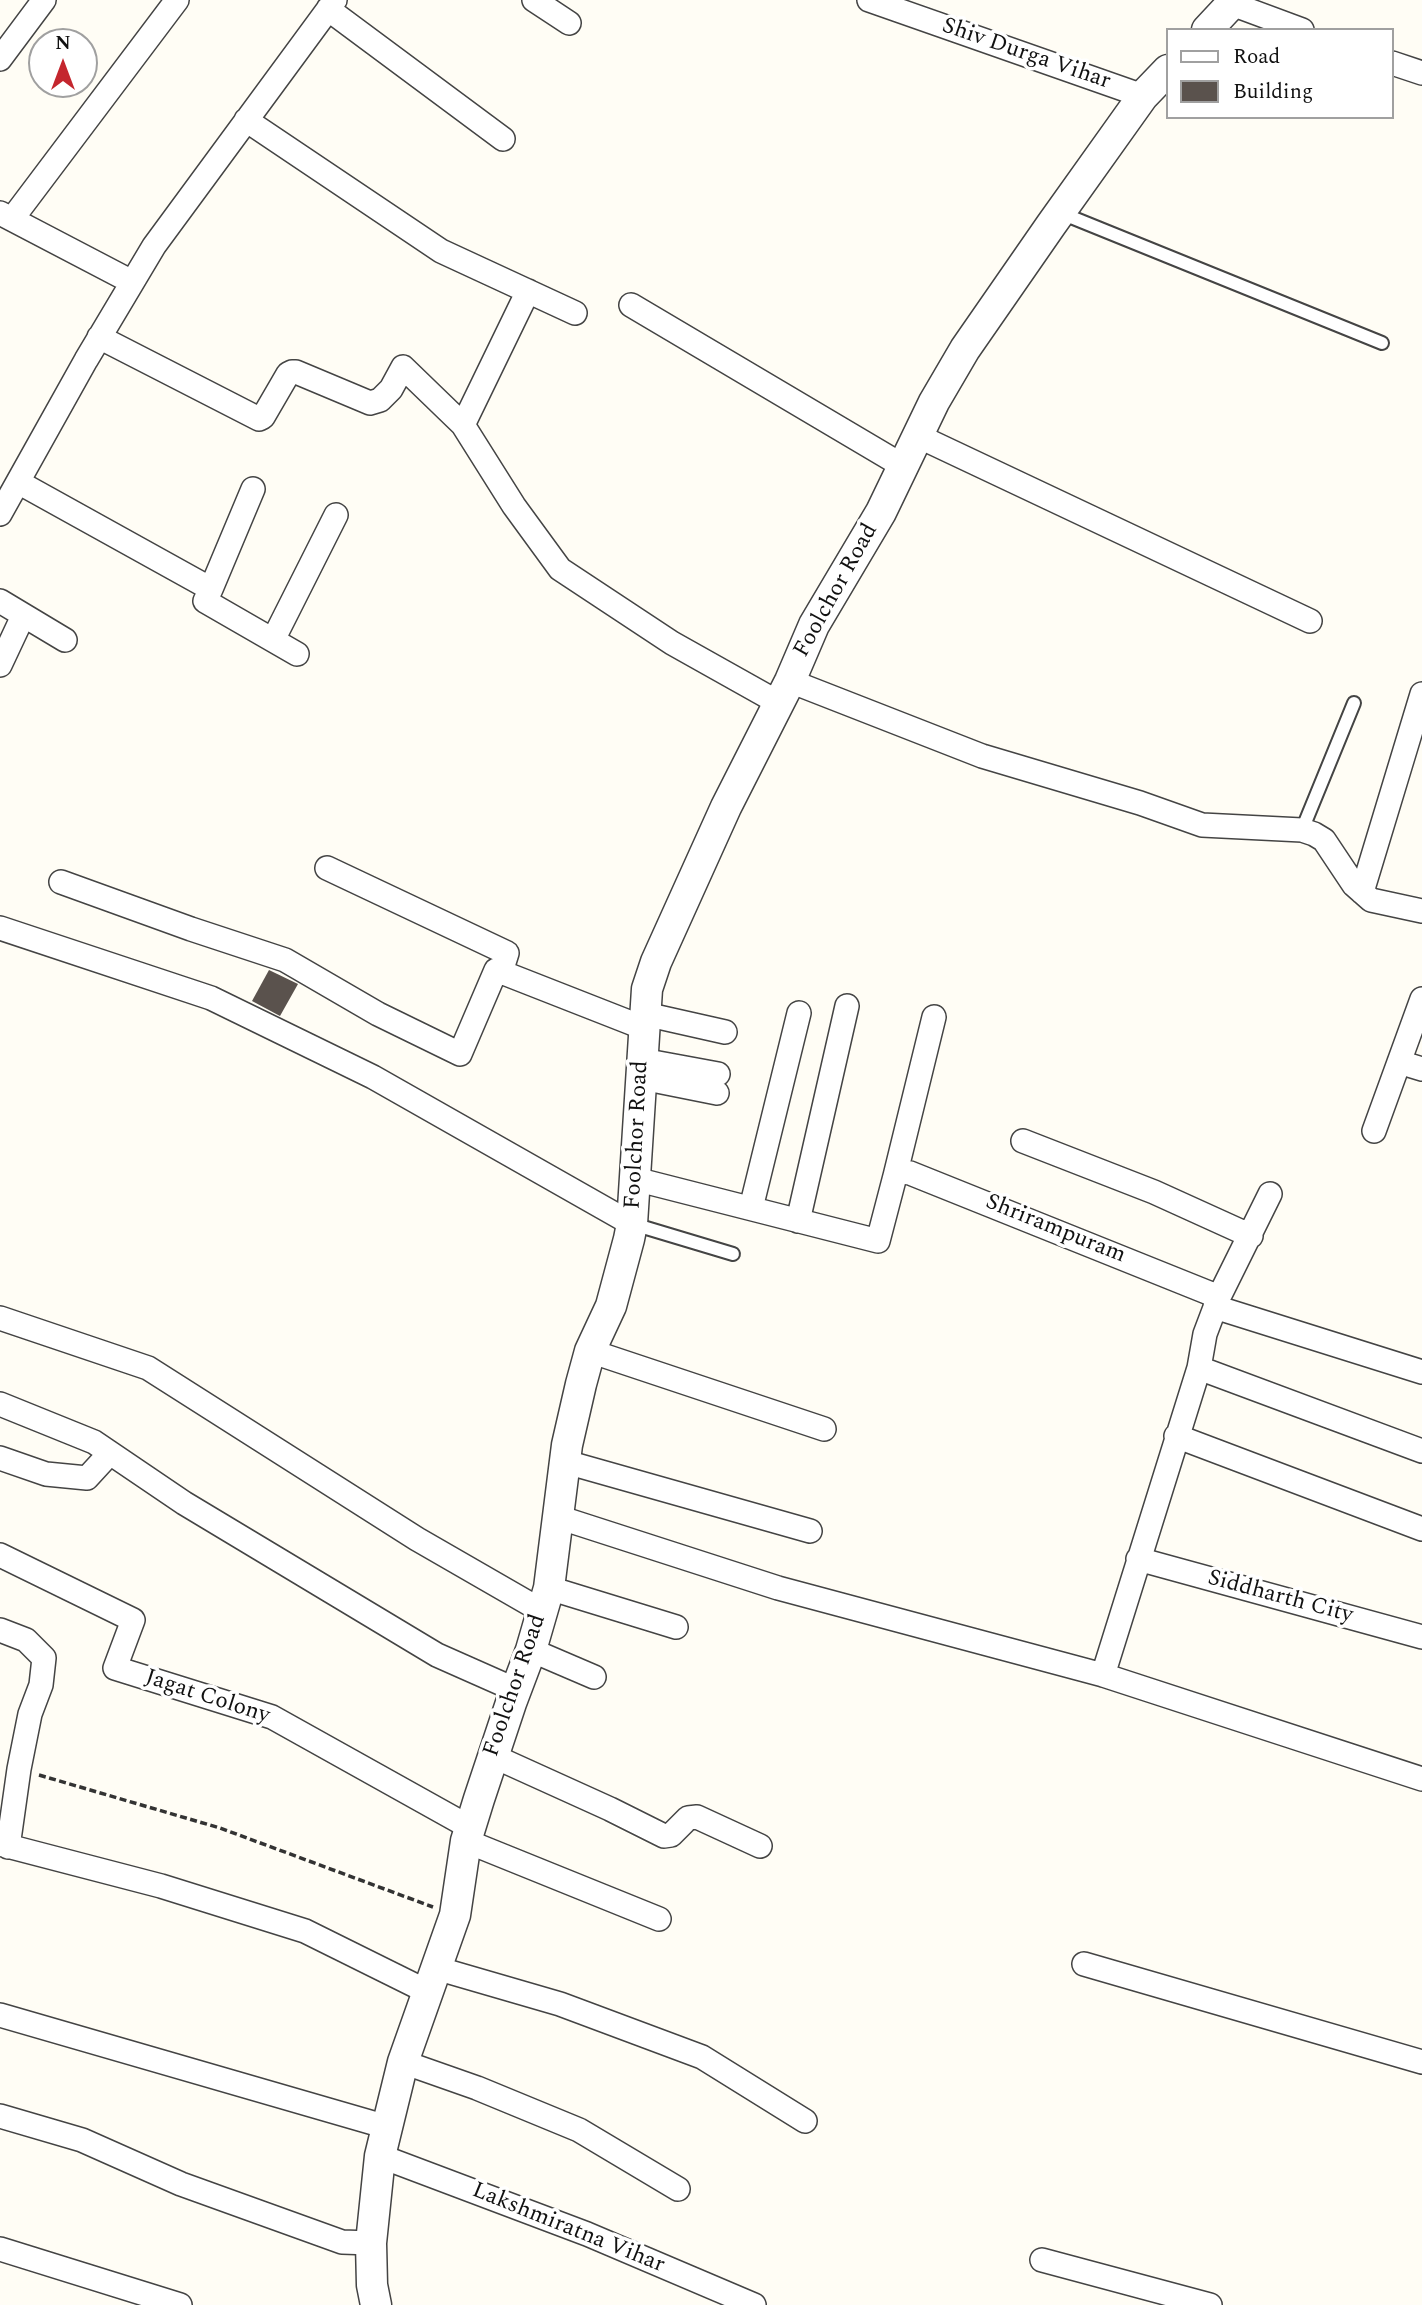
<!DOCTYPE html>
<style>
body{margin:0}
#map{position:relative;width:1422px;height:2305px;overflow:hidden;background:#fffdf5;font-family:Spectral,serif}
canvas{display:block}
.legend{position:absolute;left:1166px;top:28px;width:228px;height:91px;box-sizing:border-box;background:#fff;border:2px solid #a0a0a0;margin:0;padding:9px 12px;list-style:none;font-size:21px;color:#111}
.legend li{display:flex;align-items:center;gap:14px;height:35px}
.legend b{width:35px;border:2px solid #a0a0a0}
.north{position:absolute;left:28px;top:28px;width:70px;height:70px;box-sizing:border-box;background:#fff;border:2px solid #a0a0a0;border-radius:50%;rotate:0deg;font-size:19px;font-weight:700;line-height:28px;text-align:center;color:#111}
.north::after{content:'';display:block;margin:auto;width:24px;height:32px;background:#c4262e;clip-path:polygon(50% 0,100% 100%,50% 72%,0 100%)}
</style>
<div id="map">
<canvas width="1422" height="2305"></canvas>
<ul class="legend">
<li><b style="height:9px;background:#fff"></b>Road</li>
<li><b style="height:19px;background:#5a524d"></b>Building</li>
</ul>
<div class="north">N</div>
</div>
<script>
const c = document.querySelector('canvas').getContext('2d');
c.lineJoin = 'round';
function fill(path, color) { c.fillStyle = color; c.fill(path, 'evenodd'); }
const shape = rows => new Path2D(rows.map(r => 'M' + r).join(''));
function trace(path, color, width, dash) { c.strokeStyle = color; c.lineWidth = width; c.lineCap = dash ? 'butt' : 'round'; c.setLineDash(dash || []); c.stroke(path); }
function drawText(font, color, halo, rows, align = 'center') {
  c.font = font + ' Spectral,serif'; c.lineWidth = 7; c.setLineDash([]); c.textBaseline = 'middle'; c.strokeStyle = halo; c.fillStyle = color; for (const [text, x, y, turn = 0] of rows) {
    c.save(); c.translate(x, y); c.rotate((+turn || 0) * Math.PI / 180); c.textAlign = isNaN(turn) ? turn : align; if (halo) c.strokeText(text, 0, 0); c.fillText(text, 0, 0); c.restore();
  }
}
const building = shape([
 [269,970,298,984,280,1016,252,1001]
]);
const path = shape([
 [39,1775,220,1828,433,1907]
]);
const service = shape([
 [1061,213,1382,343],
 [1302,830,1354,703],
 [633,1224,733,1254]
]);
const minor = shape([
 [534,0,569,23],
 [869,0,1143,96],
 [1232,4,1302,30],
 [328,9,503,139],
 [0,59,44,0],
 [1392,63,1422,73],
 [246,120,441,251,575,313],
 [0,213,132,282],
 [12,219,177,0],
 [631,305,903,466],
 [99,337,259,419,263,417,288,374,292,372,296,372,370,403,380,400,391,389,403,367,463,425,514,506,560,569,672,643,779,703],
 [463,425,528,291],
 [918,436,1310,621],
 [18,482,211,589,205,601,297,654],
 [0,514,86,360,154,246,335,0],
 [211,589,253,489],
 [0,601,65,640],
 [273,640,336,515],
 [0,665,23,616],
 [790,681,982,756,1140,803,1202,825,1302,830,1314,834,1324,840,1354,885,1371,900,1422,911],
 [327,868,507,953,501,972],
 [61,882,191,929,285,960,378,1014,460,1054,496,970,644,1028],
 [1362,892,1422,694],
 [0,928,211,998,373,1077,632,1224],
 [645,1014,725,1032],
 [642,1060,718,1074],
 [1399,1062,1422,1069],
 [642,1078,717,1093],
 [1374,1131,1422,999],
 [1023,1141,1154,1192,1251,1236],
 [895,1176,934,1017],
 [635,1179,878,1241,895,1176,903,1172,910,1173,1219,1297,1205,1334,1199,1368,1422,1451],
 [751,1208,799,1013],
 [798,1221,847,1006],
 [1219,1297,1270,1194],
 [1215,1307,1422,1372],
 [0,1318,148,1368,417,1539,542,1611],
 [590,1351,824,1429],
 [0,1404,94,1442,184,1503,437,1655,516,1690],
 [1176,1436,1422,1529],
 [0,1458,46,1474,87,1478,110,1453],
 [566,1462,810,1531],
 [558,1517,778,1588,1103,1675,1422,1779],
 [0,1555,133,1620,115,1668,272,1717,471,1828],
 [1138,1559,1422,1637],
 [549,1588,676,1627],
 [0,1630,26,1640,44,1658,41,1685,30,1714,19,1769,8,1847],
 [531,1650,594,1677],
 [1103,1675,1199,1368],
 [493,1756,610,1809,664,1836,671,1835,688,1818,697,1817,760,1846],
 [466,1841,659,1919],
 [0,1844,161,1886,305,1931,428,1992],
 [1084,1964,1422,2062],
 [436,1968,560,2004,702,2057,805,2121],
 [0,2015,387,2127],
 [403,2062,477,2088,579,2130,678,2189],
 [0,2116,82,2140,181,2184,342,2242,371,2243],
 [380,2156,587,2234,754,2305],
 [0,2249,180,2305],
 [1042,2260,1210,2305]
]);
const tertiary = shape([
 [1207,30,1235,0],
 [376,2305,372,2285,371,2243,380,2156,403,2062,455,1915,466,1841,479,1799,511,1703,531,1650,549,1588,567,1445,581,1384,590,1351,611,1306,629,1239,632,1224,647,989,656,962,726,807,790,681,814,625,881,512,934,402,965,349,1051,225,1143,96,1168,70]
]);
const streetNames = [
 ["Shiv Durga Vihar",1026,55,19],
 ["Foolchor Road",837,591,-61],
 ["Foolchor Road",638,1135,-87],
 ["Shrirampuram",1055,1230,22],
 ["Siddharth City",1280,1598,15],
 ["Foolchor Road",516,1686,-71],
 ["Jagat Colony",207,1698,18],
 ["Lakshmiratna Vihar",568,2229,22]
];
fill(building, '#5a524d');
trace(service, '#444', 16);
trace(minor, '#444', 26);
trace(tertiary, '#444', 33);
trace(path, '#333', 3.5, [7, 3.5]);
trace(service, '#fff', 12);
trace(minor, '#fff', 23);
trace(tertiary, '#fff', 30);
drawText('23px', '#111', '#fff', streetNames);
</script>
